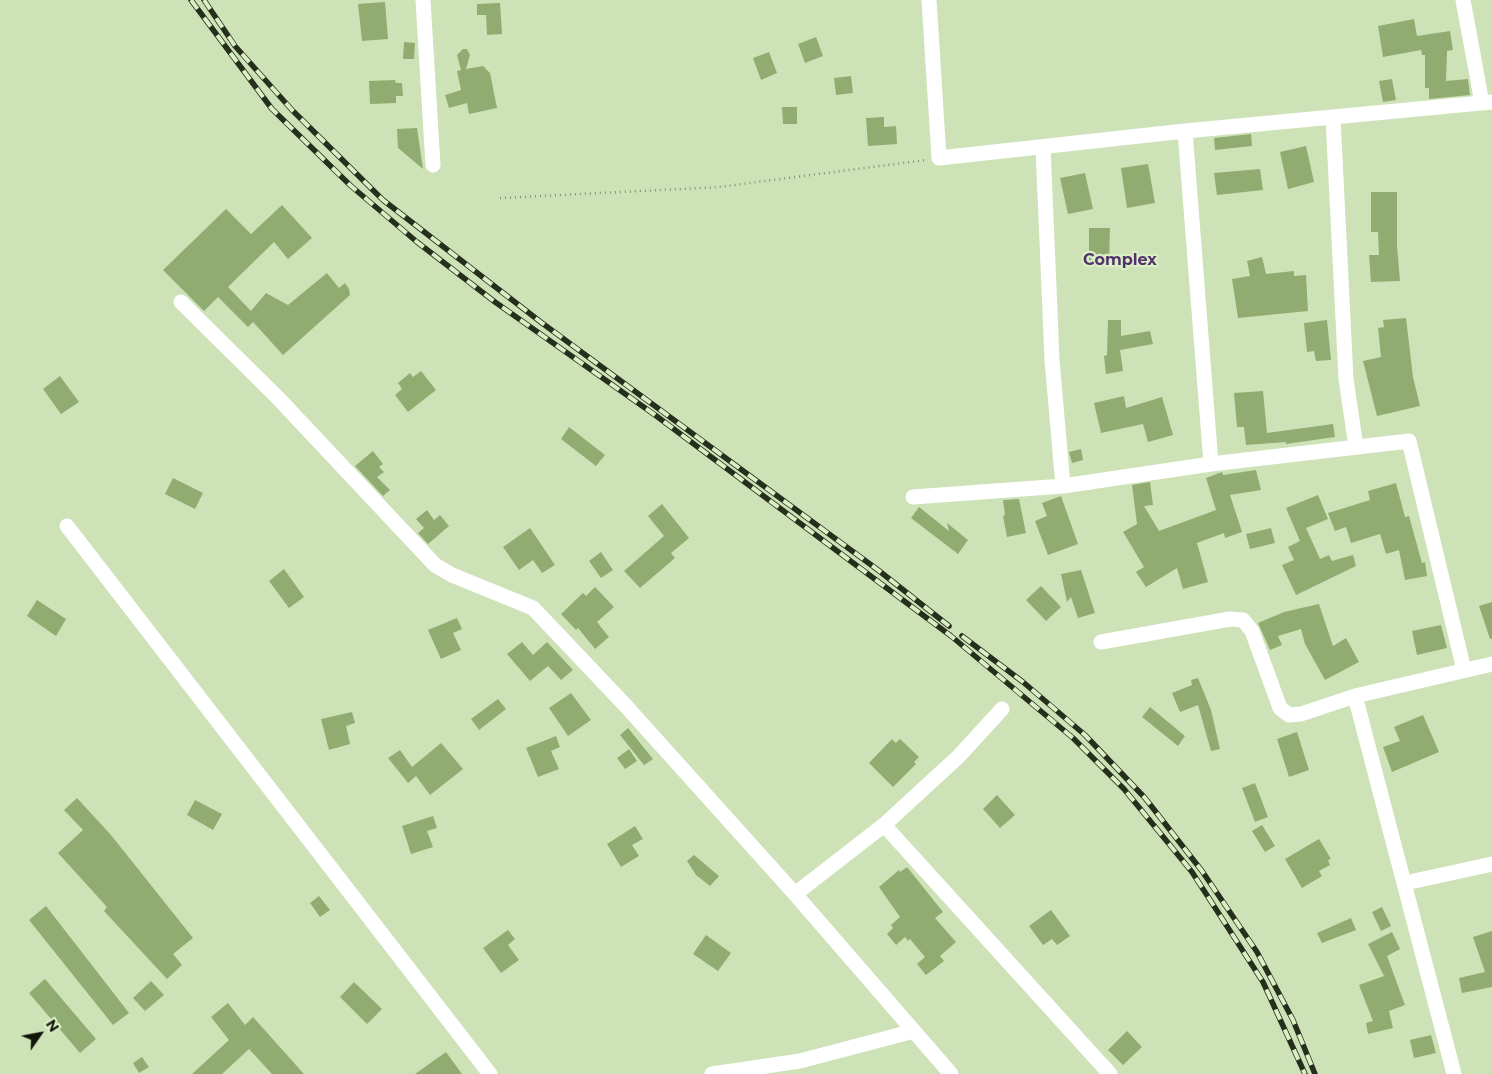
<!DOCTYPE html>
<style>
body{margin:0}
#map{position:relative;width:1492px;height:1074px;overflow:hidden;background:#cee2b8;font-family:Montserrat,sans-serif}
canvas{display:block}
.north{position:absolute;left:15px;top:1009px;width:50px;height:50px;-webkit-text-stroke:4px #dbefc5;paint-order:stroke;rotate:57deg;font-size:14px;font-weight:700;line-height:20px;text-align:center;color:#101708}
.north::after{content:'';display:block;margin:auto;width:18px;height:22px;background:#101708;clip-path:polygon(50% 0,100% 100%,50% 72%,0 100%)}
</style>
<div id="map">
<canvas width="1492" height="1074"></canvas>
<div class="north">N</div>
</div>
<script>
const c = document.querySelector('canvas').getContext('2d');
c.lineJoin = 'round';
function fill(path, color) { c.fillStyle = color; c.fill(path, 'evenodd'); }
const shape = rows => new Path2D(rows.map(r => 'M' + r).join(''));
function trace(path, color, width, dash) { c.strokeStyle = color; c.lineWidth = width; c.lineCap = dash ? 'butt' : 'round'; c.setLineDash(dash || []); c.stroke(path); }
function drawText(font, color, halo, rows, align = 'center') {
  c.font = font + ' Montserrat,sans-serif'; c.lineWidth = 4.5; c.setLineDash([]); c.textBaseline = 'middle'; c.strokeStyle = halo; c.fillStyle = color; for (const [text, x, y, turn = 0] of rows) {
    c.save(); c.translate(x, y); c.rotate((+turn || 0) * Math.PI / 180); c.textAlign = isNaN(turn) ? turn : align; if (halo) c.strokeText(text, 0, 0); c.fillText(text, 0, 0); c.restore();
  }
}
const building = shape([
 [385,2,388,39,362,41,358,4],
 [500,3,502,34,487,35,486,15,477,15,477,4],
 [1414,19,1417,36,1450,31,1453,50,1447,51,1446,81,1468,79,1470,95,1429,99,1429,88,1425,88,1425,55,1422,55,1421,50,1383,57,1378,26],
 [816,37,823,56,805,63,798,44],
 [404,42,415,43,414,59,403,59],
 [463,49,467,49,470,55,466,69,483,66,490,73,497,108,469,114,467,103,449,108,445,95,461,90,457,71,461,70,457,55],
 [769,52,777,73,761,80,753,58],
 [851,76,853,93,836,95,834,78],
 [1392,79,1396,100,1383,102,1379,81],
 [395,80,396,83,402,83,403,96,396,96,396,103,370,104,369,81],
 [782,107,797,107,797,124,783,124],
 [884,117,884,127,896,126,897,144,868,146,866,118],
 [417,128,423,169,398,148,397,129],
 [1251,134,1252,146,1215,150,1214,138],
 [1306,146,1314,182,1288,189,1280,152],
 [1148,164,1155,203,1127,208,1121,168],
 [1260,169,1263,190,1217,195,1214,173],
 [1085,173,1093,209,1068,214,1060,178],
 [1371,192,1397,192,1397,246,1400,281,1371,282,1369,255,1379,255,1378,232,1371,232],
 [282,205,312,238,288,259,274,242,228,287,251,311,266,293,288,305,327,273,339,288,345,283,349,289,350,295,283,355,253,322,248,327,218,297,204,311,163,270,226,209,251,234],
 [1089,228,1110,228,1109,265,1089,265],
 [1262,257,1266,274,1294,271,1294,276,1306,275,1308,311,1238,318,1232,279,1250,276,1247,261],
 [1406,318,1413,377,1420,406,1377,416,1363,361,1381,357,1378,328,1384,327,1383,320],
 [1108,320,1121,320,1121,336,1150,331,1153,344,1120,350,1123,371,1106,374,1104,356,1107,355],
 [1327,320,1331,360,1316,361,1314,351,1307,352,1304,323],
 [421,371,436,390,408,412,395,395,402,389,398,383,410,373,413,377],
 [60,376,79,402,61,414,43,389],
 [1263,391,1267,433,1333,424,1335,437,1286,444,1286,442,1246,445,1244,427,1237,427,1234,393],
 [1124,396,1126,408,1162,397,1173,435,1148,442,1143,424,1101,433,1094,403],
 [569,427,605,455,596,466,561,439],
 [1081,449,1083,460,1072,463,1069,452],
 [373,451,383,464,379,467,384,472,377,477,390,490,383,496,355,466],
 [1256,470,1261,490,1230,495,1242,532,1225,538,1224,533,1197,543,1208,582,1183,589,1177,568,1146,587,1136,572,1144,567,1123,532,1137,524,1132,485,1150,482,1153,505,1144,506,1159,531,1216,510,1206,478,1222,472,1223,475],
 [173,478,203,493,195,509,165,494],
 [1396,483,1405,517,1409,516,1422,563,1425,562,1427,576,1405,580,1399,550,1386,554,1380,534,1351,543,1346,527,1335,531,1328,513,1370,500,1368,491],
 [1318,495,1328,519,1306,528,1320,559,1329,555,1332,561,1353,555,1356,566,1296,595,1282,565,1294,560,1288,547,1300,541,1286,508],
 [1061,496,1078,544,1048,555,1035,521,1047,516,1042,503],
 [1019,499,1026,533,1007,537,1003,516,1005,515,1003,500],
 [662,504,689,538,671,553,675,558,640,588,624,571,664,536,648,516],
 [919,507,949,531,947,523,968,540,958,554,911,518],
 [427,510,434,520,440,515,449,526,428,544,418,533,424,528,416,519],
 [530,528,555,565,542,573,533,560,519,570,503,547],
 [1271,528,1275,543,1250,549,1246,534],
 [601,552,613,570,601,578,589,561],
 [284,569,304,597,289,608,269,581],
 [1081,570,1095,613,1078,618,1071,597,1067,602,1061,574],
 [1041,586,1061,607,1046,621,1026,600],
 [595,587,614,607,597,622,609,637,595,649,578,628,576,630,561,614,583,593,586,596],
 [37,600,66,619,56,636,27,616],
 [1492,602,1492,639,1490,639,1479,606],
 [1319,604,1333,646,1346,638,1359,662,1325,680,1305,644,1301,629,1278,636,1282,645,1270,650,1258,623,1284,612],
 [457,618,462,629,453,633,461,650,441,659,428,630],
 [1441,625,1447,648,1417,655,1412,631],
 [522,642,533,655,547,642,573,670,561,680,548,666,530,681,507,654],
 [1198,678,1211,710,1220,749,1211,751,1198,705,1180,712,1172,693,1192,685,1191,680],
 [571,693,591,720,568,736,549,708],
 [498,699,506,709,479,730,471,719],
 [1150,707,1185,736,1178,746,1142,717],
 [352,712,355,723,346,726,350,744,329,750,321,719],
 [1423,715,1439,752,1392,772,1383,747,1400,741,1394,727],
 [628,728,653,759,644,765,620,735],
 [1297,732,1309,770,1289,777,1277,739],
 [556,736,560,747,551,751,559,769,538,777,526,748],
 [892,739,896,743,900,739,919,757,914,762,916,764,893,787,869,763],
 [441,743,463,769,430,795,416,776,408,783,388,758,400,750,412,767],
 [629,749,637,761,625,769,617,758],
 [1255,783,1268,817,1255,822,1242,788],
 [997,795,1015,815,1000,828,983,809],
 [77,798,111,835,193,938,173,954,182,965,167,979,104,911,107,907,58,853,83,830,64,810],
 [195,800,222,814,213,830,187,815],
 [433,816,437,828,427,831,433,847,411,854,402,826],
 [1262,825,1275,846,1265,852,1252,831],
 [635,826,643,839,632,845,639,856,621,867,607,844],
 [1319,839,1331,859,1328,860,1330,865,1319,871,1322,876,1302,888,1285,859],
 [694,855,719,876,710,886,696,875,687,861],
 [907,867,943,912,935,918,956,942,940,956,944,961,926,975,917,964,925,957,910,939,908,941,905,937,896,945,887,934,893,928,891,925,900,917,879,887,899,870,900,872],
 [319,896,330,910,320,917,310,903],
 [46,906,129,1013,113,1025,29,920],
 [1382,907,1391,926,1381,931,1372,912],
 [1051,910,1070,936,1057,945,1052,939,1043,945,1029,926],
 [1351,918,1356,930,1322,943,1317,933],
 [508,930,515,939,508,945,519,960,501,973,483,948],
 [1492,931,1492,987,1462,993,1459,978,1485,972,1473,937],
 [1392,932,1400,949,1387,956,1405,1005,1389,1011,1393,1028,1368,1034,1366,1023,1373,1021,1359,985,1384,976,1368,944],
 [706,935,731,953,718,971,693,954],
 [45,979,96,1039,80,1053,29,993],
 [151,981,164,995,145,1011,133,998],
 [354,982,382,1009,367,1024,340,997],
 [228,1003,245,1025,253,1017,304,1074,272,1074,249,1049,222,1074,192,1074,229,1040,211,1017],
 [1127,1031,1142,1047,1123,1065,1108,1050],
 [1431,1035,1436,1053,1414,1058,1410,1040],
 [446,1052,462,1074,415,1074],
 [142,1057,149,1067,139,1073,133,1063]
]);
const path = shape([
 [500,198,719,187,926,160]
]);
const minor = shape([
 [423,0,433,165],
 [929,0,939,158,1185,131,1492,102],
 [1463,0,1482,103],
 [1333,118,1346,379,1356,447],
 [1185,131,1211,464],
 [1043,147,1052,360,1063,486],
 [181,302,279,399,435,565,452,575,533,608,625,705,795,894,951,1074],
 [913,497,1063,486,1211,464,1409,441,1464,670],
 [67,526,490,1074],
 [1101,642,1230,619,1243,620,1252,631,1280,708,1289,715,1301,714,1355,696,1492,664],
 [1355,696,1454,1074],
 [884,825,1110,1074],
 [1405,883,1492,864],
 [795,894,884,825,959,756,1002,709],
 [712,1074,800,1061,914,1031]
]);
const rail = shape([
 [191,0,272,109,351,186,417,242,495,302,655,415,951,636,1073,738,1124,789,1192,872,1263,982,1305,1074],
 [204,0,235,46,292,110,383,200,542,323,878,570,949,626],
 [962,636,1023,682,1085,735,1145,798,1202,871,1257,952,1293,1020,1315,1074]
]);
const quarterNames = [
 ["Complex",1120,260]
];
fill(building, '#91ac70');
trace(path, '#839273', 2.5, [1, 4]);
trace(minor, '#fff', 15);
trace(rail, '#262e1c', 5.5);
trace(rail, '#dbefc5', 4, [11]);
drawText('bold 16px', '#52326b', '#dbefc5', quarterNames);
</script>
